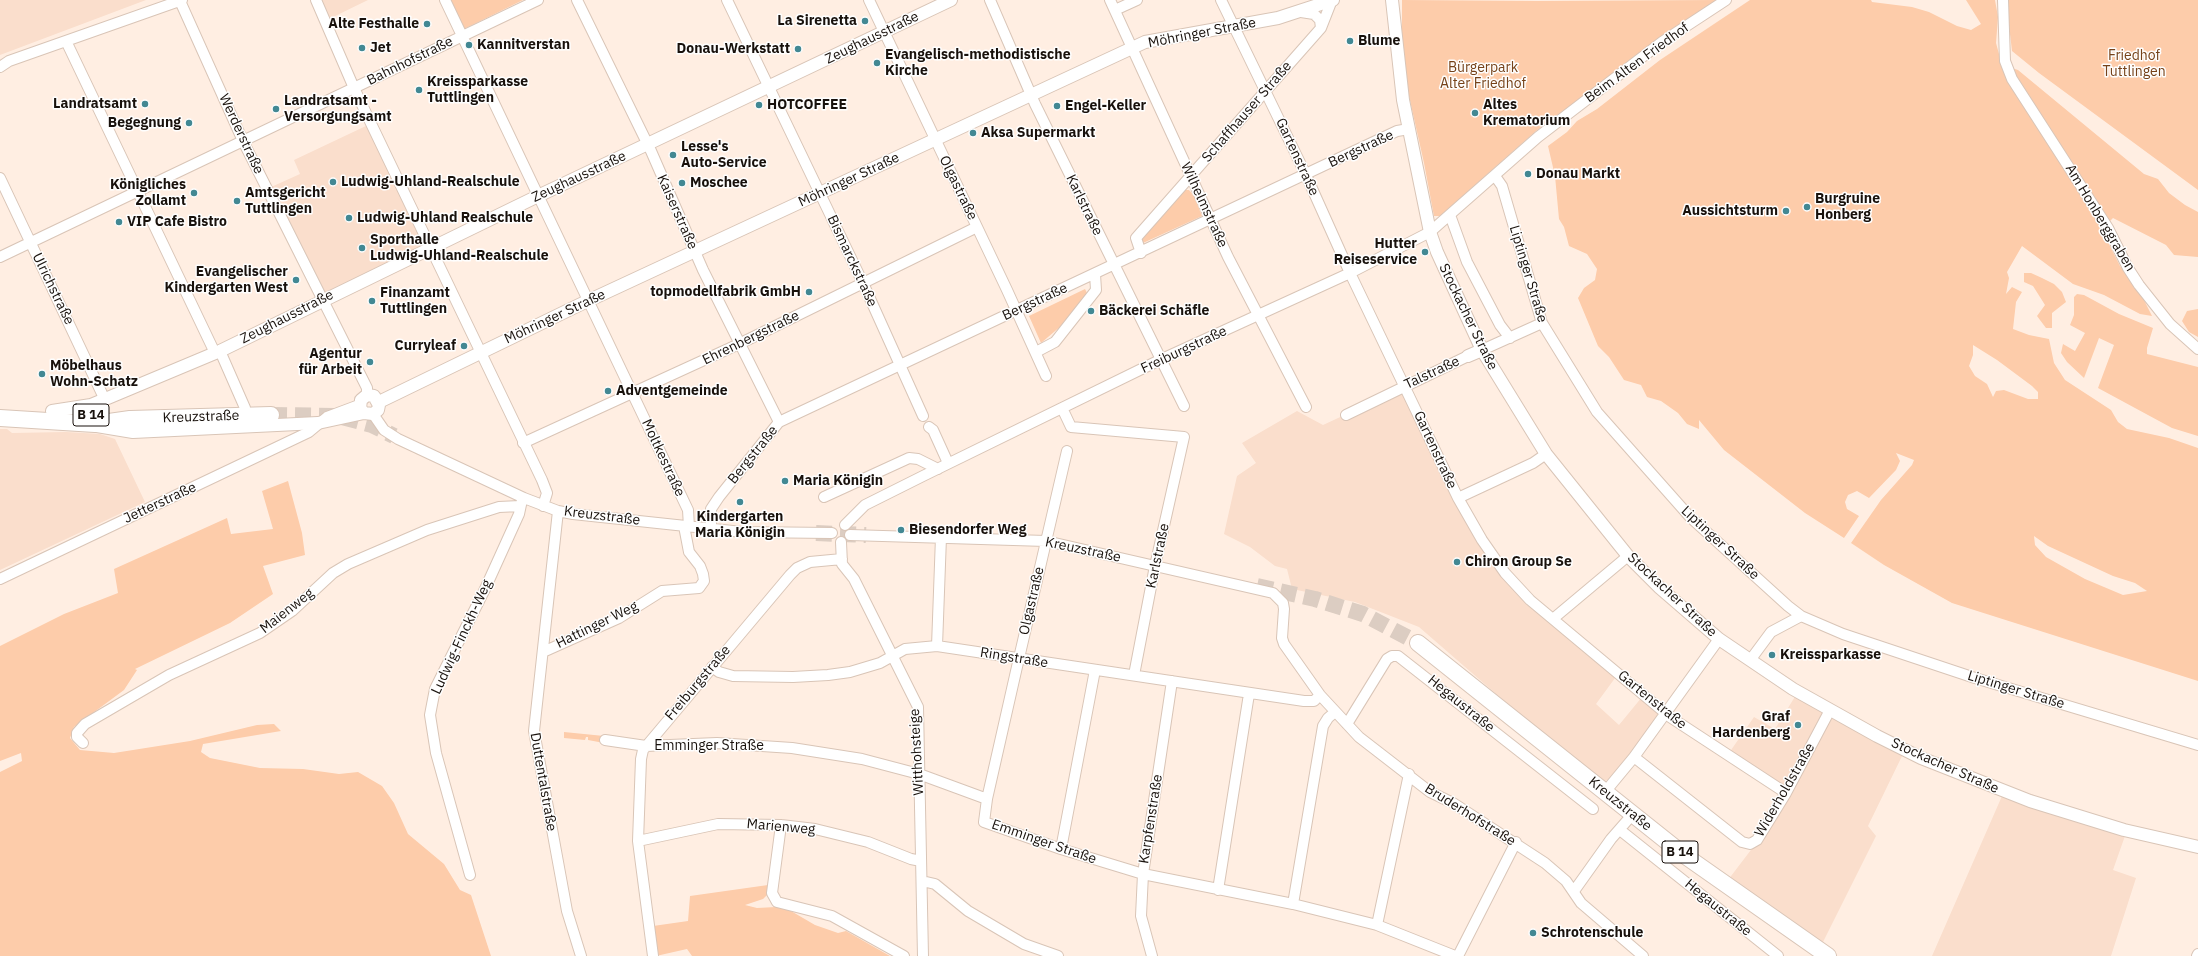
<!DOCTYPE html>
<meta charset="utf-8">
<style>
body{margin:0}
canvas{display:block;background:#ffeee2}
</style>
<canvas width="2198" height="956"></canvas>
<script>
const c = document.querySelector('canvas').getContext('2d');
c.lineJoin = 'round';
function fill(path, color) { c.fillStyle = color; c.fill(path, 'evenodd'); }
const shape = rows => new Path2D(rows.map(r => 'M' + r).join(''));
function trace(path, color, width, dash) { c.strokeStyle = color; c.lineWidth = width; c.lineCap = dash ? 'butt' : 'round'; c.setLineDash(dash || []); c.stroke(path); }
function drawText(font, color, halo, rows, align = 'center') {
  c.font = font + ' "IBM Plex Sans",sans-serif'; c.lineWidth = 3; c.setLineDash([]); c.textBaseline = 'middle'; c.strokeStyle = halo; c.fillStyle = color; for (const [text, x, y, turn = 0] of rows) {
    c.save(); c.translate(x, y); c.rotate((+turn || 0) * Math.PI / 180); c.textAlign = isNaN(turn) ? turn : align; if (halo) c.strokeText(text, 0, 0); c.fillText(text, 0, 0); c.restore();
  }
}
const built = shape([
 [0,0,146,0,0,55],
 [321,0,368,0,329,19],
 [368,125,427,247,325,296,269,188,300,174,294,160],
 [1405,387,1504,575,1618,674,1596,704,1619,725,1642,697,1656,710,1658,717,1615,777,1605,781,1593,778,1419,627,1355,602,1292,589,1287,569,1275,566,1250,547,1224,534,1237,476,1256,463,1242,443,1297,411,1323,425],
 [0,429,7,429,12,433,66,432,100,434,115,439,145,502,0,570],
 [1796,695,1904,752,1868,826,1876,836,1821,946,1728,880,1757,842,1787,794,1729,753,1754,717,1775,729],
 [2002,796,2126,833,2113,870,2136,878,2111,956,1932,956]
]);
const green = shape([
 [450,0,523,0,464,29],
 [1402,0,1538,1,1718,0,1669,32,1536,131,1440,216,1434,216,1424,163,1407,87,1402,48],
 [1750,0,1871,0,1872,2,1912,7,1929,12,1957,26,1971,30,1981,24,1966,0,1995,0,1998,17,1996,43,2002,65,2018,70,2144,174,2158,179,2169,193,2185,205,2198,212,2198,257,2174,255,2166,245,2113,218,2103,228,2107,240,2120,266,2141,294,2152,316,2140,314,2104,295,2073,284,2022,246,2007,272,2009,278,2006,294,2012,287,2022,292,2016,302,2013,329,2029,335,2049,339,2054,363,2065,380,2111,410,2118,422,2127,429,2169,438,2198,448,2198,681,1952,603,1884,565,1851,543,1881,500,1912,465,1914,460,1896,453,1900,461,1896,470,1869,498,1857,491,1848,495,1845,502,1847,509,1859,516,1844,538,1805,513,1724,450,1699,420,1699,429,1687,424,1678,413,1661,401,1647,397,1641,385,1624,380,1609,357,1598,346,1578,298,1584,288,1595,280,1597,269,1587,254,1569,246,1564,227,1559,219,1555,176,1548,146,1567,132,1577,121,1597,109,1660,60],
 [1973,345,1997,360,2032,386,2038,392,2038,399,2028,399,2004,390,1996,391,1993,397,1987,384,1975,376,1969,366,1973,355],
 [2034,536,2048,546,2113,576,2135,583,2147,591,2123,595,2085,579,2046,557,2035,545],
 [2006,0,2198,0,2198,190,2039,73,2012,51],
 [1184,190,1189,190,1194,196,1202,216,1143,243,1141,240],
 [2024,273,2031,273,2042,278,2054,284,2062,292,2066,302,2052,313,2052,328,2046,328,2037,316,2045,305,2033,286,2024,282],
 [1085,289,1087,293,1061,326,1041,343,1029,316],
 [2077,294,2084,295,2119,314,2153,328,2147,348,2147,354,2198,367,2198,436,2172,428,2098,388,2114,345,2099,338,2084,378,2067,362,2061,353,2063,344,2075,351,2085,333,2070,325,2074,315,2074,297],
 [2198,309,2198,337,2189,332,2182,321,2187,311],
 [288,481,302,533,305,555,263,566,273,594,230,623,135,669,137,670,124,690,74,727,70,738,80,750,114,753,190,741,257,725,274,724,281,731,203,744,201,752,210,758,260,768,303,769,339,774,358,772,382,786,394,803,408,834,444,864,460,890,471,895,491,956,0,956,0,772,22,761,21,753,0,761,0,646,64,614,118,593,114,569,227,518,231,534,273,529,262,491],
 [564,732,604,736,604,743,588,740,588,737,586,737,585,740,564,738],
 [768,885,769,893,763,899,745,905,757,908,776,907,791,911,815,925,838,933,846,931,890,956,692,956,687,949,656,956,653,926,688,921,690,896]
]);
const primaryTunnel = shape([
 [271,415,338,416,372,425,394,436],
 [816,533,866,535],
 [1257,586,1315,599,1363,614,1418,643]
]);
const minor = shape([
 [316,0,354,88,542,480,547,493,543,506],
 [445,0,688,510,689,527],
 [577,0,651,151,703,270,779,422],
 [727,0,863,283,923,416],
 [869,0,1007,290,1046,376],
 [990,0,1035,104,1184,406],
 [1110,0,1228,257,1306,407],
 [1221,0,1306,175,1350,273,1458,498,1482,540,1505,573,1530,600,1670,717,1786,793],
 [2003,0,2005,61,2012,79,2108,228,2128,268,2139,285,2170,324,2198,349],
 [180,1,243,141,367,388,367,395],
 [1115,10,1137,0],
 [1301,12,1314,14,1320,20,1321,28],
 [66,41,215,353],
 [0,67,9,61,182,0],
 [1495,176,1502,186,1542,323,1597,412,1690,517,1788,606,1801,616,1843,634,1975,678,2198,745],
 [0,178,105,400],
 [1450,215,1467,262,1500,325,1510,338],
 [1141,253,1136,238,1321,28,1332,0],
 [0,257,538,0],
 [1482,350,1542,323],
 [220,351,245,408],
 [1036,352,1055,342,1096,290,1095,274],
 [1062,408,1071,427,1184,437,1155,566,1134,675],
 [373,414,384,430,398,439,524,498,558,511,573,514,742,532,832,533],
 [1346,415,1468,356],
 [929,427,933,430,948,463],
 [523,443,739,344,977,227],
 [1067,451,1019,658,987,799,984,822,1061,849,1143,874,1293,904,1377,925,1455,956],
 [824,497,909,458,918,459,938,469],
 [1458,498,1533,463,1546,454],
 [558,511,534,731,567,911,581,956],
 [845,525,865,505,923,476,1162,359,1350,273,1430,232,1538,137,1662,42,1726,0],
 [711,529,711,509,719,497,779,422,1397,131,1409,129],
 [850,535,1046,541,1273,593,1283,603,1284,609,1282,638,1284,644,1320,695,1359,737,1430,792,1453,803,1545,863,1566,881,1581,903,1643,956],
 [841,542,842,564,854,579,918,707,923,956],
 [0,579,309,432,327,417,359,405],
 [1554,618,1628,556],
 [937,646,941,537],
 [543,652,619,618,662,591,699,588,704,581,703,574,700,566,689,552,684,526],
 [1751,659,1771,632,1801,616],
 [712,667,719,672,733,676,793,677,828,675,850,672,880,663,905,649,937,646,1304,701,1314,701,1320,695],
 [1347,724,1387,659,1392,656,1398,656,1593,809],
 [605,740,646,746,717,743,792,748,862,759,919,774,987,799],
 [83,743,77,737,77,733,85,724,169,675,260,633,292,611,333,573,348,564,427,530,499,507,520,506],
 [1634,757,1742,842,1750,844,1757,840,1786,793,1830,710],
 [1605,792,1634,757,1719,639],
 [781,825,772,893,777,902,832,916,904,956],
 [1620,830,1778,956],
 [638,841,718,824,781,825,815,829,868,842,911,859,921,861],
 [1061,849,1095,670],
 [470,875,436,753,430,715,435,689,485,589,519,514,522,500],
 [922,881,935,884,968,911,1024,944,1058,956],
 [1218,890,1249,694],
 [1574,891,1611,839,1632,815],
 [1293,904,1323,726,1328,718,1335,712],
 [1377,925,1409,774],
 [653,956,638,841,641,759,643,750,790,575,797,568,810,562,842,559],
 [1152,956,1141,916,1143,874,1172,681],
 [1458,956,1516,842],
 [2197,956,2198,954]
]);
const tertiary = shape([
 [1392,0,1403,100,1430,232,1437,252,1482,350,1546,454,1628,556,1660,588,1719,639,1793,689,1877,736,1921,758,2030,801,2124,830,2198,847],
 [1468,356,1482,350],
 [379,402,579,305,1145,42,1278,18,1333,0],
 [52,411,91,405,220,351,538,196,951,0],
 [97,426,133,432,318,423,364,413,373,414,378,410,379,405,374,396,367,395,361,400,360,408,364,413]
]);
const primary = shape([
 [0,418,95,424,130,419,271,415],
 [1418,643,1684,855,1828,956]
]);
const markers = [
 [865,21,4,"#428893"],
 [427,24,4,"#428893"],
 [1350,41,4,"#428893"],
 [469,45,4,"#428893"],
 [362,48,4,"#428893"],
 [798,49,4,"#428893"],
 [877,63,4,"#428893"],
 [419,90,4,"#428893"],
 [145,104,4,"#428893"],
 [759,105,4,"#428893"],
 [1057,106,4,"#428893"],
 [276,109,4,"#428893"],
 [1475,113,4,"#428893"],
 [189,123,4,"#428893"],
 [973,133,4,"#428893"],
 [673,155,4,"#428893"],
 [1528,174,4,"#428893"],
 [333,182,4,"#428893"],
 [682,183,4,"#428893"],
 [194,193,4,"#428893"],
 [237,201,4,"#428893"],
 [1807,207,4,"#428893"],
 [1786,211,4,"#428893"],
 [349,218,4,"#428893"],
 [119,222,4,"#428893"],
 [362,248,4,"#428893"],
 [1425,252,4,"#428893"],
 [296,280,4,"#428893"],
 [809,292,4,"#428893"],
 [372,301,4,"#428893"],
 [1091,311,4,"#428893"],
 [464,346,4,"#428893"],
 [370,362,4,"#428893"],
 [42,374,4,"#428893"],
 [608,391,4,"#428893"],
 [785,481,4,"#428893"],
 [740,502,4,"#428893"],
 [901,530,4,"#428893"],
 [1457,562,4,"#428893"],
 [1772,655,4,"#428893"],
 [1798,725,4,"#428893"],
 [1533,933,4,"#428893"]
];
const shields = [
 [91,415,36],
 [1680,852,36]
];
const shieldNames = [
 ["B 14",91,415],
 ["B 14",1680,852]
];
const poiNames = [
 ["La Sirenetta",857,21,"right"],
 ["Alte Festhalle",419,24,"right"],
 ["Blume",1358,41],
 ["Kannitverstan",477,45],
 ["Jet",370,48],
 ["Donau-Werkstatt",790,49,"right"],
 ["Evangelisch-methodistische",885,55],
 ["Kirche",885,71],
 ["Kreissparkasse",427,82],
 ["Tuttlingen",427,98],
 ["Landratsamt -",284,101],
 ["Versorgungsamt",284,117],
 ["Landratsamt",137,104,"right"],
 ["HOTCOFFEE",767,105],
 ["Altes",1483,105],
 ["Krematorium",1483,121],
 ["Engel-Keller",1065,106],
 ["Begegnung",181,123,"right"],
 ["Aksa Supermarkt",981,133],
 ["Lesse's",681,147],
 ["Auto-Service",681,163],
 ["Donau Markt",1536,174],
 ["Ludwig-Uhland-Realschule",341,182],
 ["Moschee",690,183],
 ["Königliches",186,185,"right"],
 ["Zollamt",186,201,"right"],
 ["Amtsgericht",245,193],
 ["Tuttlingen",245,209],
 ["Burgruine",1815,199],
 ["Honberg",1815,215],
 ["Aussichtsturm",1778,211,"right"],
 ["Ludwig-Uhland Realschule",357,218],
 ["VIP Cafe Bistro",127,222],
 ["Sporthalle",370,240],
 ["Ludwig-Uhland-Realschule",370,256],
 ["Hutter",1417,244,"right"],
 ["Reiseservice",1417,260,"right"],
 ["Evangelischer",288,272,"right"],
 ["Kindergarten West",288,288,"right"],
 ["topmodellfabrik GmbH",801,292,"right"],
 ["Finanzamt",380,293],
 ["Tuttlingen",380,309],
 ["Bäckerei Schäfle",1099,311],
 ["Curryleaf",456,346,"right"],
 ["Agentur",362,354,"right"],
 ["für Arbeit",362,370,"right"],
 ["Möbelhaus",50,366],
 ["Wohn-Schatz",50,382],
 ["Adventgemeinde",616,391],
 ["Maria Königin",793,481],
 ["Kindergarten",740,517,"center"],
 ["Maria Königin",740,533,"center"],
 ["Biesendorfer Weg",909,530],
 ["Chiron Group Se",1465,562],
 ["Kreissparkasse",1780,655],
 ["Graf",1790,717,"right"],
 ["Hardenberg",1790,733,"right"],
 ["Schrotenschule",1541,933]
];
const streetNames = [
 ["Möhringer Straße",1202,33,-11],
 ["Zeughausstraße",872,38,-26],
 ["Bahnhofstraße",410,61,-26],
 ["Beim Alten Friedhof",1637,63,-36],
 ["Schaffhauser Straße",1247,112,-49],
 ["Werderstraße",241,134,65],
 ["Bergstraße",1361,149,-25],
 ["Gartenstraße",1297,157,65],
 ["Zeughausstraße",579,177,-25],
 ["Möhringer Straße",849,180,-25],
 ["Olgastraße",958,188,64],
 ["Karlstraße",1084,205,64],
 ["Wilhelmstraße",1204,205,65],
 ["Kaiserstraße",677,212,66],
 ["Am Honberggraben",2100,218,59],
 ["Bismarckstraße",852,261,65],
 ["Liptinger Straße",1528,274,73],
 ["Ulrichstraße",53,289,64],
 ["Bergstraße",1035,302,-25],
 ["Zeughausstraße",287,317,-27],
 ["Möhringer Straße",555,317,-25],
 ["Stockacher Straße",1468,317,64],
 ["Ehrenbergstraße",751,338,-26],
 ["Freiburgstraße",1184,350,-25],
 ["Talstraße",1432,373,-25],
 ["Kreuzstraße",201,417,-2],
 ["Gartenstraße",1435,450,65],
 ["Bergstraße",753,455,-51],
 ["Moltkestraße",663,458,65],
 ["Jetterstraße",160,503,-25],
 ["Kreuzstraße",602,516,7],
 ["Liptinger Straße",1720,543,43],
 ["Kreuzstraße",1083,550,12],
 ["Karlstraße",1158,556,-78],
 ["Stockacher Straße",1672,595,43],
 ["Olgastraße",1032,601,-77],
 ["Maienweg",287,611,-38],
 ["Hattinger Weg",597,625,-26],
 ["Ludwig-Finckh-Weg",462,637,-65],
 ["Ringstraße",1014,658,9],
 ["Freiburgstraße",698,683,-50],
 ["Liptinger Straße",2016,690,17],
 ["Gartenstraße",1652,700,39],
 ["Hegaustraße",1461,704,39],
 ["Emminger Straße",709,746],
 ["Witthohsteige",917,752,-93],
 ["Stockacher Straße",1945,766,24],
 ["Duttentalstraße",543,782,80],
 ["Widerholdstraße",1785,790,-60],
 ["Kreuzstraße",1620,804,39],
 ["Bruderhofstraße",1470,815,32],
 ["Karpfenstraße",1151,819,-81],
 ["Marienweg",781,827,5],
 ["Emminger Straße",1044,842,19],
 ["Hegaustraße",1718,908,39]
];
const parkNames = [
 ["Friedhof",2134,56],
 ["Tuttlingen",2134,72],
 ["Bürgerpark",1483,68],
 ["Alter Friedhof",1483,84]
];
fill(built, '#fadecc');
fill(green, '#fdccaa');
trace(primaryTunnel, '#dccdc2', 16, [16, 8]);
trace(minor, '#d9c5b7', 12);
trace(tertiary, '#d9c5b7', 14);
trace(primary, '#d9c5b7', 18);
trace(minor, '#fff', 10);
trace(tertiary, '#fff', 12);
trace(primary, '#fff', 16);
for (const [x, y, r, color] of markers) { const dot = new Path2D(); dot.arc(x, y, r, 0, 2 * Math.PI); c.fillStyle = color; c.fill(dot); trace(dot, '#fefefe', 1.5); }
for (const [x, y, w] of shields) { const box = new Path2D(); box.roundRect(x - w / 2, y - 11, w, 22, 3); c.fillStyle = '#fefefe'; c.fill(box); trace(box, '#18110c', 1); }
drawText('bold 13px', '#18110c', null, shieldNames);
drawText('bold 14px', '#18110c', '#fefefe', poiNames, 'left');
drawText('14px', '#18110c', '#fefefe', streetNames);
drawText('14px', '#764219', '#fefefe', parkNames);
</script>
